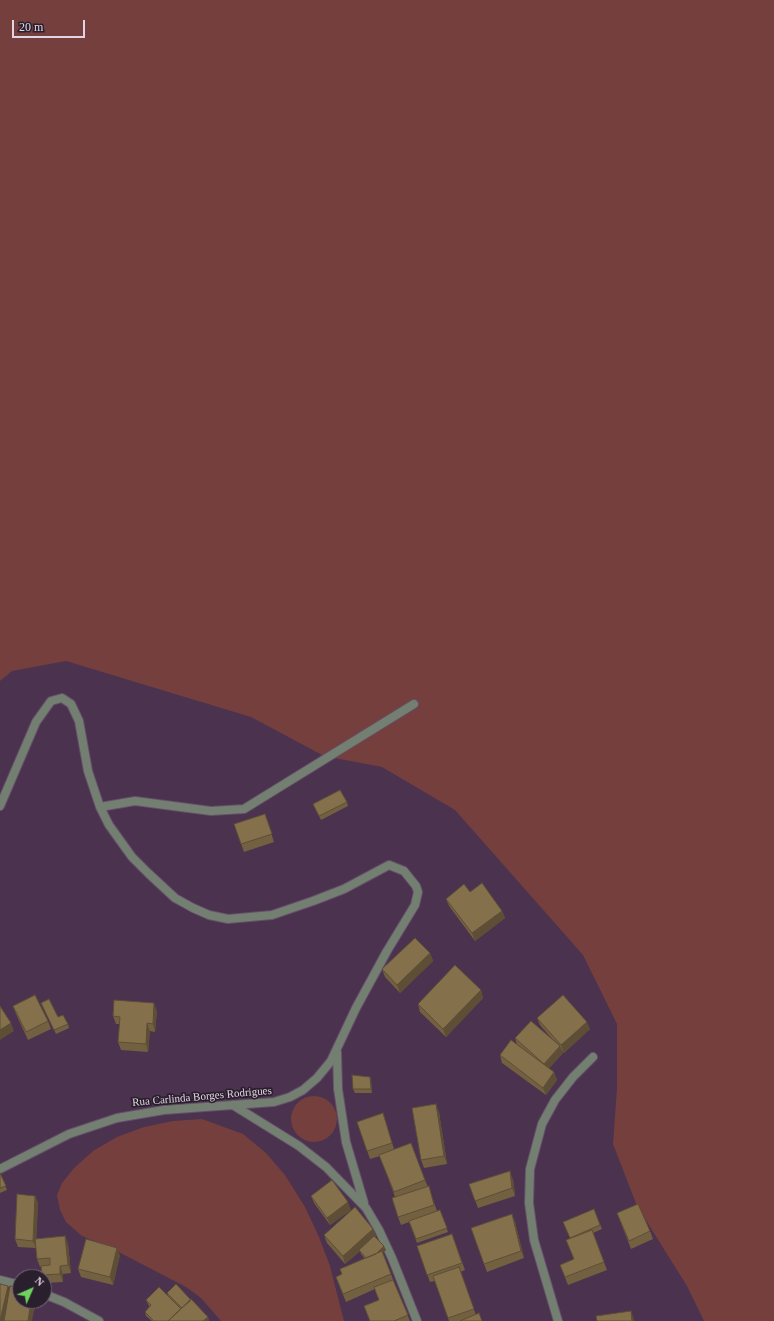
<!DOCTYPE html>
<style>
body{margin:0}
#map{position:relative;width:774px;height:1321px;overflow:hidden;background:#4b324f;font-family:Georgia,serif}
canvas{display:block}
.north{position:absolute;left:12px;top:1269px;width:40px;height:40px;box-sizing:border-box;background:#2a1f2c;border:1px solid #746776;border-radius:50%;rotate:45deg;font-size:11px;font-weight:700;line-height:16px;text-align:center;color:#e3d4e5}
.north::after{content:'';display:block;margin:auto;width:14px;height:18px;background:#6fd360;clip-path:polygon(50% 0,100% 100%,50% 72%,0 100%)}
.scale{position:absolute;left:12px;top:20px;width:73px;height:18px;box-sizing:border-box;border:2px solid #e3d4e5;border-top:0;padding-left:5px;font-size:12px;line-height:14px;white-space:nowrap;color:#e3d4e5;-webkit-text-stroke:3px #2a1f2c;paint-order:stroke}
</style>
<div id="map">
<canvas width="774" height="1321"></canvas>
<div class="north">N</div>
<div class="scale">20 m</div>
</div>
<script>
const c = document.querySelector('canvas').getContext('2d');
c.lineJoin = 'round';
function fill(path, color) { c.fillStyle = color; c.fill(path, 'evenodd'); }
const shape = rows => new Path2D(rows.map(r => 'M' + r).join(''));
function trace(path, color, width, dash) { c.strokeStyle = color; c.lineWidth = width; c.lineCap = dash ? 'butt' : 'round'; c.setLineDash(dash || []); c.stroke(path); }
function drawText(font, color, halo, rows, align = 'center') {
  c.font = font + ' Georgia,serif'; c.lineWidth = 3.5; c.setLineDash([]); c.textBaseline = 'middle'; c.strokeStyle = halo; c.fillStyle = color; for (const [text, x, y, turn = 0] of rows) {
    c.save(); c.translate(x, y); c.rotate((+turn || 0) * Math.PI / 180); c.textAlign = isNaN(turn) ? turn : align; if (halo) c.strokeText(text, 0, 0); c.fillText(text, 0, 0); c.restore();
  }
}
const green = shape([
 [0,0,774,0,774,1321,704,1321,687,1286,637,1206,613,1144,617,1088,617,1024,583,955,455,810,382,767,324,756,251,717,66,661,12,671,0,681],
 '291 1119a23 23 0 1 1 46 0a23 23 0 1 1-46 0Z',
 [202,1119,243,1134,266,1153,285,1175,305,1207,319,1237,330,1266,344,1321,221,1321,201,1298,186,1287,109,1247,82,1236,66,1222,60,1210,57,1195,62,1183,74,1168,93,1151,117,1137,144,1127,173,1121]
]);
const minor = shape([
 [0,806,36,722,51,701,62,698,71,704,79,721,88,771,100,807,109,825,132,857,148,873,175,898,193,908,209,915,228,919,272,915,313,901,344,889,389,865,404,871,416,886,418,892,415,905,387,951,356,1008,331,1061,317,1078,303,1090,290,1097,274,1102,164,1110,117,1118,69,1134,0,1169],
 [100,807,135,801,211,811,244,809,414,704],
 [337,1052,338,1089,346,1142,364,1203],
 [233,1105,299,1146,326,1167,366,1208,379,1230,392,1258,417,1321],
 [0,1280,20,1285],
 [44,1294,64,1302,99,1321],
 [558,1321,534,1240,529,1203,530,1169,542,1124,555,1100,573,1077,593,1057]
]);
const wall = shape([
 [347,802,348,806,321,820,313,804],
 [265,814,274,842,244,852,234,824],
 [470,892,502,911,505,918,475,941,449,906,446,899],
 [430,953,433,961,400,993,385,977,382,969],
 [481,990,483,998,446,1037,420,1012,418,1004],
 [41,1003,68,1024,69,1028,56,1034],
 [13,1006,48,1021,51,1029,28,1040,16,1014],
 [157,1011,155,1032,150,1031,148,1052,121,1050,118,1042,120,1024,116,1024,113,1016],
 [537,1018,590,1029,564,1053,561,1049,563,1053,549,1068,554,1072,557,1080,546,1095,502,1063,500,1055,517,1045,515,1038,552,1039,540,1025],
 [370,1077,371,1081,372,1093,355,1093,353,1089],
 [439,1112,447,1164,424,1168,421,1160],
 [383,1113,394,1149,425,1180,431,1194,437,1211,440,1210,448,1232,417,1243,409,1222,401,1225,398,1217,395,1197,380,1156,370,1159,357,1122],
 [0,1173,7,1190,0,1193],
 [513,1179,515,1196,478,1208,469,1184],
 [35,1196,38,1203,36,1239,65,1236,68,1244,71,1273,63,1274,63,1282,45,1283,44,1280,44,1277,43,1277,42,1275,41,1267,40,1267,37,1259,36,1246,36,1248,18,1247,15,1239],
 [311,1196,351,1210,330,1225,314,1203],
 [594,1209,602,1229,593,1233,607,1270,568,1285,560,1265,574,1259,570,1238],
 [617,1213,650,1231,653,1239,631,1249],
 [512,1214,515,1222,524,1258,487,1272,471,1228],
 [373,1229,376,1236,375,1237,386,1250,382,1253,391,1274,394,1282,410,1321,370,1321,364,1306,379,1300,375,1289,346,1302,339,1285,336,1277,342,1275,340,1269,365,1259,361,1254,360,1251,345,1264,327,1243,324,1235],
 [452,1234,465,1270,460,1272,476,1315,482,1321,449,1321,435,1281,430,1282,417,1246],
 [120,1255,113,1285,81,1277,78,1269],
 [167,1293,208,1317,209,1321,152,1321,146,1316,145,1312,150,1307,148,1304,146,1300,168,1296]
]);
const shadedWall = shape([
 [502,911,505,918,475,941,472,933],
 [430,953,433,961,400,993,397,985],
 [481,990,483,998,446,1037,443,1029],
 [154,1003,157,1011,155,1032,153,1024],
 [587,1022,590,1029,564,1053,561,1045],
 [11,1023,14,1031,0,1040,0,1030],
 [147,1023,150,1031,148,1052,146,1044],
 [560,1046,563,1053,547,1071,544,1064],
 [554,1072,557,1080,546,1095,543,1088],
 [370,1077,371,1081,372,1093,371,1089],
 [436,1104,439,1112,447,1164,444,1156],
 [510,1171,513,1179,515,1196,512,1188],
 [35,1196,38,1203,36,1248,33,1241],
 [348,1202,351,1210,330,1225,327,1218],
 [512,1214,515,1222,524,1258,521,1251],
 [373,1229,376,1236,345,1264,343,1256],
 [65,1236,68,1244,71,1273,68,1265],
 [384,1246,386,1250,370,1264,369,1260],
 [117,1248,120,1255,113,1285,110,1277],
 [60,1266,63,1274,63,1282,60,1274],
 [8,1286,10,1294,5,1321,0,1321],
 [31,1301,36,1301,32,1321,28,1321],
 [631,1311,634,1319,634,1321,632,1321],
 [208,1317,209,1321,203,1321]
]);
const building = shape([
 [340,790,347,802,319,816,313,804,340,790],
 [265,814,272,834,241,844,234,824,265,814],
 [482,883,502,911,472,933,446,899,464,884,470,892,482,883],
 [415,938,430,953,397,985,382,969,415,938],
 [455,965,481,990,443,1029,418,1004,455,965],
 [35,995,48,1021,26,1032,13,1006,35,995],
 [563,995,587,1022,561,1045,537,1018,563,995],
 [49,999,58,1017,63,1015,68,1024,54,1030,41,1003,49,999],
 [114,1000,154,1003,153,1024,147,1023,146,1044,118,1042,120,1017,113,1016,114,1000],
 [0,1006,11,1023,0,1030,0,1006],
 [531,1021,560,1046,544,1064,515,1038,531,1021],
 [511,1040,554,1072,543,1088,500,1055,511,1040],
 [352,1075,370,1077,371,1089,353,1089,352,1075],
 [436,1104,444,1156,421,1160,412,1108,436,1104],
 [383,1113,392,1143,367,1151,357,1122,383,1113],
 [411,1143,425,1180,394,1192,379,1155,411,1143],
 [510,1171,512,1188,475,1201,469,1184,510,1171],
 [0,1173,6,1186,0,1188,0,1173],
 [332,1180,348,1202,327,1218,311,1196,332,1180],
 [429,1186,434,1205,398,1217,392,1198,429,1186],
 [17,1194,35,1196,33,1241,15,1239,17,1194],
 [638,1204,650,1231,629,1241,617,1213,638,1204],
 [355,1207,373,1229,343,1256,324,1235,355,1207],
 [594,1209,600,1225,570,1238,563,1222,594,1209],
 [440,1210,447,1228,416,1239,409,1221,440,1210],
 [512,1214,521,1251,484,1264,471,1228,512,1214],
 [592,1230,604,1262,565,1277,560,1265,574,1259,566,1240,592,1230],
 [452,1234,462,1263,427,1275,417,1246,452,1234],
 [65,1236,68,1265,60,1266,60,1274,42,1275,41,1266,50,1265,50,1258,37,1259,35,1239,65,1236],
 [374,1236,384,1246,376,1254,366,1258,359,1250,374,1236],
 [86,1239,117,1248,110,1277,78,1269,86,1239],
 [382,1251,391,1274,343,1294,336,1277,342,1274,340,1269,382,1251],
 [459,1267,474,1309,448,1318,433,1276,459,1267],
 [393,1280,408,1315,394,1321,370,1321,364,1306,379,1300,374,1287,393,1280],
 [0,1284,8,1286,0,1321,0,1284],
 [176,1284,191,1300,182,1308,167,1293,176,1284],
 [10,1286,20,1288,20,1301,31,1301,28,1321,4,1321,10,1286],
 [159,1287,181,1309,168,1321,154,1321,145,1312,151,1305,146,1300,159,1287],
 [191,1299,208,1317,203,1321,168,1321,191,1299],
 [631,1311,632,1321,597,1321,596,1316,631,1311],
 [479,1313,482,1321,460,1321,479,1313]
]);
const streetNames = [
 ["Rua Carlinda Borges Rodrigues",202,1097,-5]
];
fill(green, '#753f3e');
trace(minor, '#664f6a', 10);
trace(minor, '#738071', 8);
fill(wall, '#726041');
fill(shadedWall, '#5d4e35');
fill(building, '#85704c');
trace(building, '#5d4e35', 1);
drawText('11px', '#e3d4e5', '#2a1f2c', streetNames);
</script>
